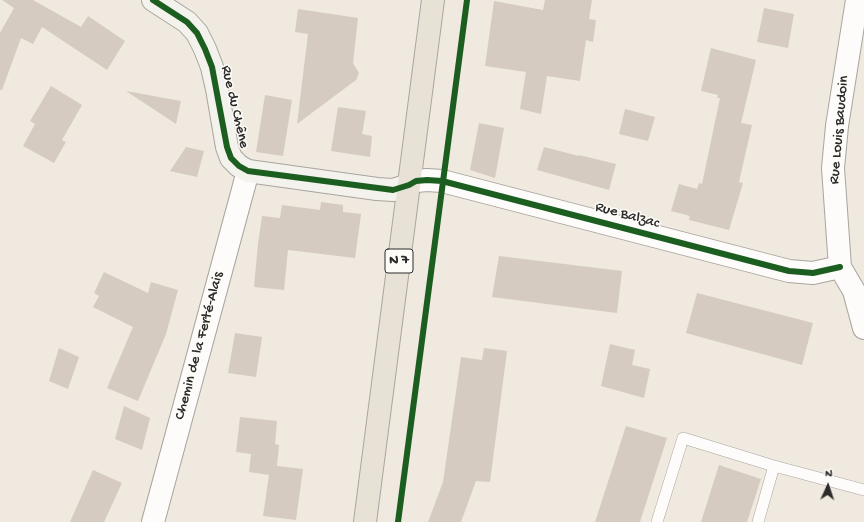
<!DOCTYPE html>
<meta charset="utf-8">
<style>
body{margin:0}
#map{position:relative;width:864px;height:522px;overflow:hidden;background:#efe9df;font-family:"Gochi Hand",sans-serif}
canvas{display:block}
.north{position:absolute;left:808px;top:466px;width:40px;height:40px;-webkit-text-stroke:3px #fdfcf7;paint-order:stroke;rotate:3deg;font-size:11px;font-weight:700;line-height:16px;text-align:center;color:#2b2b2b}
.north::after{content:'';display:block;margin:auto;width:14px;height:18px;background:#2b2b2b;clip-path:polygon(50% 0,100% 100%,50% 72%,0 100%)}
</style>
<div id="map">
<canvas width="864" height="522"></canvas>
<div class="north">N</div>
</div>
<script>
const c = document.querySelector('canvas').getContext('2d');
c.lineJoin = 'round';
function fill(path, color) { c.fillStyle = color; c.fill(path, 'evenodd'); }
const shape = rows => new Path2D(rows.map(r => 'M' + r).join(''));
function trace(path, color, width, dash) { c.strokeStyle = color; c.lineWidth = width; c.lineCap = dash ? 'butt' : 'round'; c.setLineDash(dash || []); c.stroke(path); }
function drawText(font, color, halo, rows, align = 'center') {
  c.font = font + ' "Gochi Hand",sans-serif'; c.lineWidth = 3; c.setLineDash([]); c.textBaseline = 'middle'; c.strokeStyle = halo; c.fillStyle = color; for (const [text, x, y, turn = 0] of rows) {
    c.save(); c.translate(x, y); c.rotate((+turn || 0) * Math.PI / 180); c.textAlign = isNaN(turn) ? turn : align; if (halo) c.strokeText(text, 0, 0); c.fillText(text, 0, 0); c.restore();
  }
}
const building = shape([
 [2,0,33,0,81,27,88,16,125,41,107,70,42,27,33,44,21,38,2,90,0,90,0,33,14,8],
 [545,0,592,0,589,19,596,20,593,42,586,40,580,81,547,76,541,114,520,109,526,72,485,66,494,1,543,10],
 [764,8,794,14,788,48,757,42],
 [298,9,358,18,353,63,359,73,356,80,297,124,308,34,295,32],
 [711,48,756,60,741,123,752,125,739,182,743,183,729,230,689,220,690,216,671,211,679,184,697,189,699,183,702,184,720,98,717,98,718,95,701,91],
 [51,86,82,105,62,140,66,142,54,163,23,146,35,124,30,121],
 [126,91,181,101,176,124],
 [265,95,292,100,283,156,256,152],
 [338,107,366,111,362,134,372,136,370,157,331,151],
 [625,109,655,117,648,141,619,134],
 [479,123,504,128,495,178,470,170],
 [186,147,204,151,197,177,170,171],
 [544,147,579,156,579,155,616,164,609,190,537,170],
 [321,202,343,205,343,212,361,214,355,258,288,250,284,290,254,287,258,244,262,216,280,218,282,205,320,210],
 [499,256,622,271,617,313,492,297],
 [104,272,148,293,151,282,178,290,166,334,138,401,107,388,133,327,93,307,99,296,94,293],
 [697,293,813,323,802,365,686,333],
 [235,333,262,337,256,377,228,373],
 [610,344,635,350,632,365,650,369,644,398,601,386],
 [59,348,79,357,68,389,49,381],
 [484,348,507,351,490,482,476,481,461,522,428,522,443,482,461,357,482,360],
 [124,406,150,418,142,450,115,439],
 [240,417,277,421,275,444,279,445,277,466,303,469,296,520,263,516,269,475,249,472,251,454,236,452],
 [626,426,667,438,640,522,595,522],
 [719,465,761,479,747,522,701,522],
 [93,470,122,483,104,522,70,522]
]);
const lane = shape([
 [657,522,683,438,774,466,864,490],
 [758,522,774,466]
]);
const street = shape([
 [857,0,837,126,833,168,840,267,854,291,864,328],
 [409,185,416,181,427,180,442,181,789,271,813,273,840,267],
 [153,522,248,171]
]);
const secondary = shape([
 [153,0,187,22,197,33,205,49,212,67,217,89,227,147,231,158,239,166,248,171,377,189,393,190,409,185]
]);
const primary = shape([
 [365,522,433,0]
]);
const cycleway = shape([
 [153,0,187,22,197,33,205,49,212,67,227,147,231,158,239,166,248,171,393,190,409,185,416,181,427,180,442,181,789,271,813,273,840,267],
 [398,522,467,0]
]);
const shields = [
 [399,261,28]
];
const shieldNames = [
 ["N 7",399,261]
];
const streetNames = [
 ["Rue du Chêne",234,107,77],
 ["Rue Louis Baudoin",840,130,-85],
 ["Rue Balzac",627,216,15],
 ["Chemin de la Ferté-Alais",200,346,-75]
];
fill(building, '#d6cbc0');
trace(lane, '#a9a59f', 12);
trace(street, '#a9a59f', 24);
trace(secondary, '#a9a59f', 24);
trace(primary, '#a9a59f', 24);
trace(lane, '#fdfcfa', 11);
trace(street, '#fdfcfa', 22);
trace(secondary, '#f4f2ec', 22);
trace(primary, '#e8e2d6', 22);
trace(cycleway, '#1b5e20', 6);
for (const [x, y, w] of shields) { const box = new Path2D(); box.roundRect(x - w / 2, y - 12, w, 24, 3); c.fillStyle = '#fdfcf7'; c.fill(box); trace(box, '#2b2b2b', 1); }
drawText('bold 14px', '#2b2b2b', null, shieldNames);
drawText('15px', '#2b2b2b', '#fdfcf7', streetNames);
</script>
